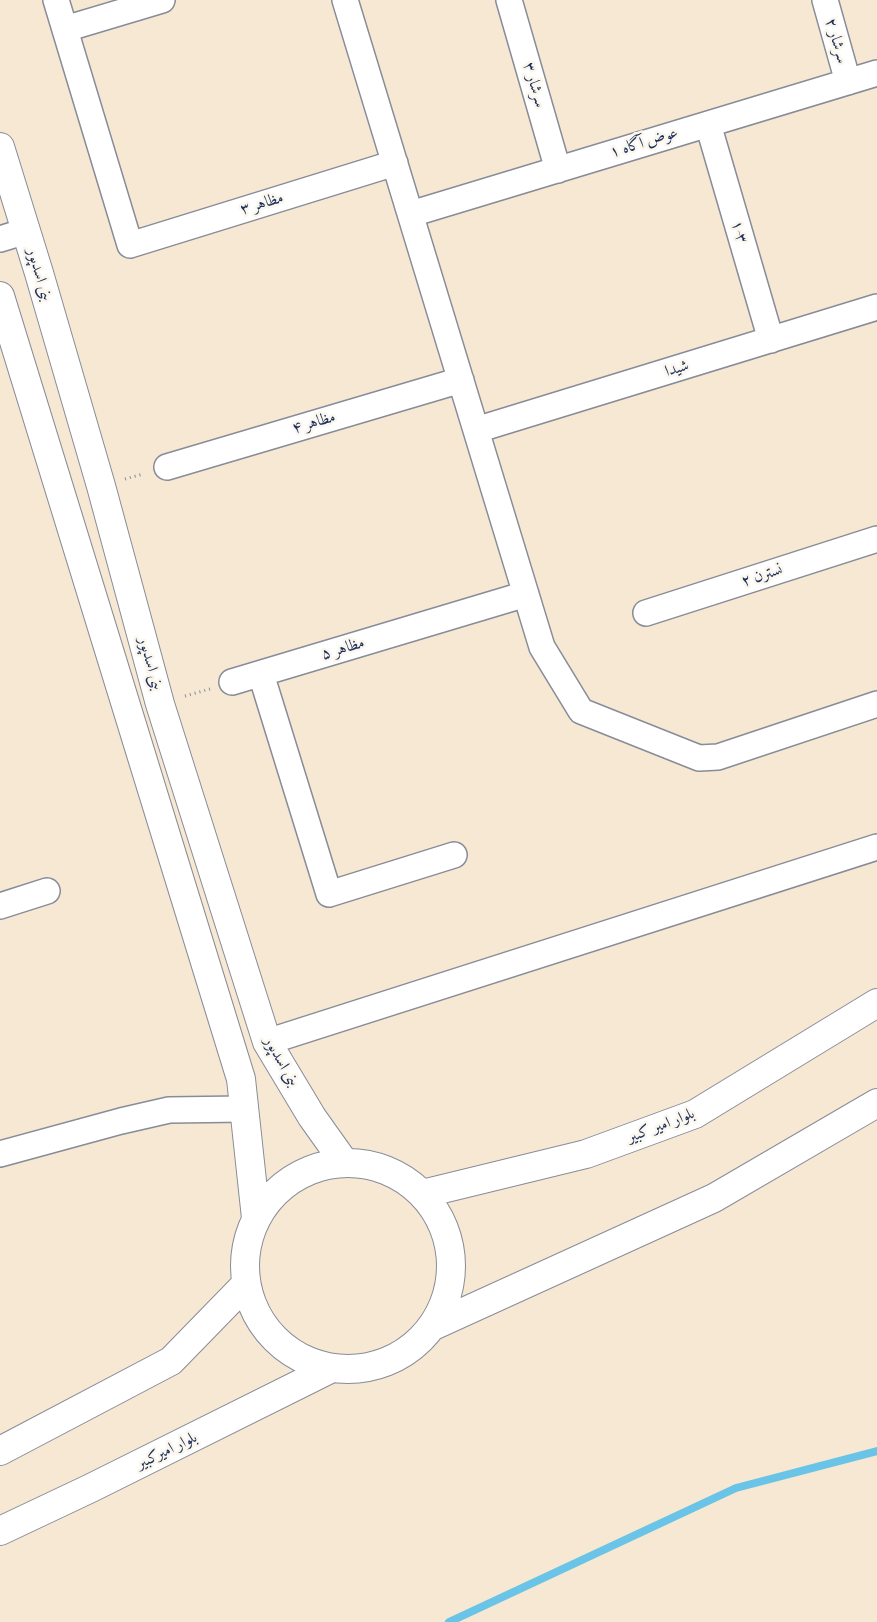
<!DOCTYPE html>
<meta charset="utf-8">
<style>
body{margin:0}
canvas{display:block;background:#f6e8d2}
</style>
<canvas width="877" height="1622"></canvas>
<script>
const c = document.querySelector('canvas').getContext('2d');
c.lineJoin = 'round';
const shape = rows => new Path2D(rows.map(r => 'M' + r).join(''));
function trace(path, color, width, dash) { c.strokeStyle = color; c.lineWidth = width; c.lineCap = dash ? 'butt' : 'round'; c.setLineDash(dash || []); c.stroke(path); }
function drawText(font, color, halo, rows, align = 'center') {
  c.font = font + ' "IM FELL French Canon",Amiri,serif'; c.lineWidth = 5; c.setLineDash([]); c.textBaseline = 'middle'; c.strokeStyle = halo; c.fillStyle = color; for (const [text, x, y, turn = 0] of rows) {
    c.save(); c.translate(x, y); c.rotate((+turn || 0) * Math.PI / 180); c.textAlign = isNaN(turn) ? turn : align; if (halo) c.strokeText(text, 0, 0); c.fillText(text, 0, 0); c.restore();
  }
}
const stream = shape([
 [449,1622,736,1488,877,1451]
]);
const path = shape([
 [125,479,143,474],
 [185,696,210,689]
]);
const minor = shape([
 [56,0,130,245,395,163],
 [345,0,542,647,581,711,699,758,718,757,877,704],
 [509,0,558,170],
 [825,0,848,82],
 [65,29,162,0],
 [708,124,771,340],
 [411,214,877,73],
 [0,239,26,231],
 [476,430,877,307],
 [167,467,461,380],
 [646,613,877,539],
 [261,674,329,894,454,855],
 [232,682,526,594],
 [0,906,47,891],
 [267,1042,877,847],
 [0,1154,121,1121,169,1110,244,1109]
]);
const secondary = shape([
 [0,147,39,273,101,486,160,704,267,1042,312,1117,344,1162],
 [0,296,241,1079,256,1218],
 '245 1266a103 103 0 1 1 206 0a103 103 0 1 1-206 0Z',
 [422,1194,586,1154,695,1114,877,1003],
 [433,1326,714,1198,877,1103],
 [0,1451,171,1361,246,1284],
 [0,1531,91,1488,332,1368]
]);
const streetNames = [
 ["سرشار ۲",836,41,74],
 ["سرشار ۳",534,85,74],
 ["عوض آگاه ۱",644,143,-17],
 ["مظاهر ۳",262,204,-17],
 ["۱-۳",739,232,74],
 ["بنی اسدپور",39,275,74],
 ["شیدا",677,369,-17],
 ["مظاهر ۴",314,423,-16],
 ["نسترن ۲",762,576,-18],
 ["مظاهر ۵",343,649,-17],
 ["بنی اسدپور",150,664,75],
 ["بنی اسدپور",281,1062,61],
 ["بلوار امیر کبیر",661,1126,-21],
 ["بلوار امیرکبیر",167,1451,-26]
];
trace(stream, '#6ac4e7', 8);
trace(minor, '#888c98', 28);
trace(secondary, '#888c98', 30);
trace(path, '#888c98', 3, [1, 4]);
trace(minor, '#fff', 25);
trace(secondary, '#fff', 28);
drawText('16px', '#1b2f5e', '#fbf7ec', streetNames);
</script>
